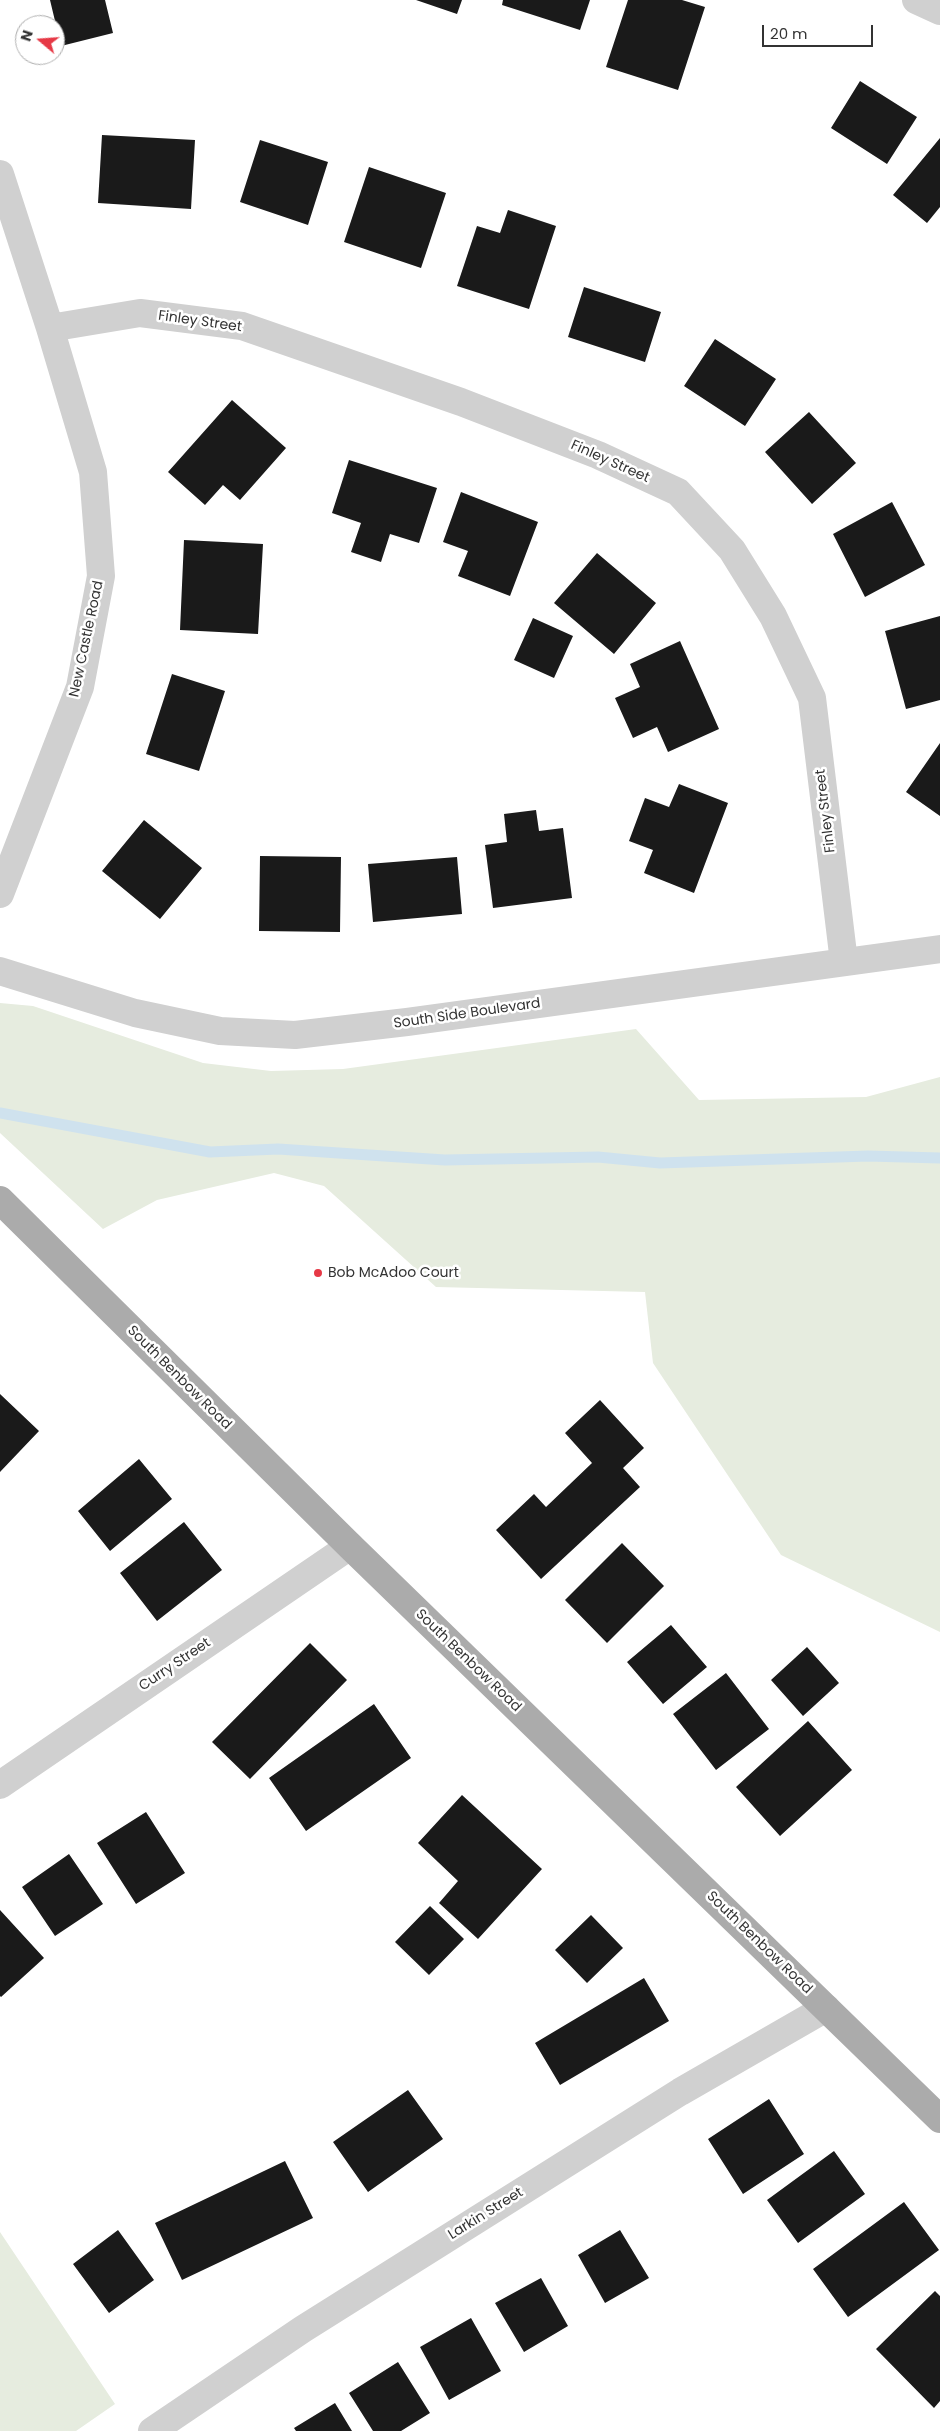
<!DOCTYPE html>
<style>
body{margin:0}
#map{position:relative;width:940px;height:2431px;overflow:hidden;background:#fff;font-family:Poppins,sans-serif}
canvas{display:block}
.north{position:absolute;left:15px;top:15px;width:50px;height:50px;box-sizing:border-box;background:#fff;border:1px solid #adadad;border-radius:50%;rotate:288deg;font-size:14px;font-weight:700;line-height:20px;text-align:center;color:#333}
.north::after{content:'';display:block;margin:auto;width:18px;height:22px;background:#e63946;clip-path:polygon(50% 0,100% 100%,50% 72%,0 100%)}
.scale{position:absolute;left:762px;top:25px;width:111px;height:22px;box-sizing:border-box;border:2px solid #333;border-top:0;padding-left:6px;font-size:15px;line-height:18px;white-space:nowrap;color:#333;-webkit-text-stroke:4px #fff;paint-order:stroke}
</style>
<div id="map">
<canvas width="940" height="2431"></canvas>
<div class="north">N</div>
<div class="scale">20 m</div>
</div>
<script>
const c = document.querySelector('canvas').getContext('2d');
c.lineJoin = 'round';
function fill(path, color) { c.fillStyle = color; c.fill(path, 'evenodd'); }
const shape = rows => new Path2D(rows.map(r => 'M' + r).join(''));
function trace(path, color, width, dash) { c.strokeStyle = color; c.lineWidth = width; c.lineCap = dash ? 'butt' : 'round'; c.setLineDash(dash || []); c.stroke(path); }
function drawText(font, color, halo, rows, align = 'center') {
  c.font = font + ' Poppins,sans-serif'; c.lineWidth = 5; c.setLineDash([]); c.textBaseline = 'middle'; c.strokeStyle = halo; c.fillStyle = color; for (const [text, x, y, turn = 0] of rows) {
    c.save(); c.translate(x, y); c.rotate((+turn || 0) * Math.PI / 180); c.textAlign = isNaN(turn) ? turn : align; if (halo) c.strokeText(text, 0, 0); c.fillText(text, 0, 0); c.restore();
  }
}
const green = shape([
 [0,1003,33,1006,203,1063,271,1071,343,1069,636,1029,699,1100,866,1097,940,1077,940,1632,781,1555,653,1363,645,1292,436,1287,324,1186,274,1173,157,1200,103,1229,0,1133],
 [0,2232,115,2404,76,2431,0,2431]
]);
const stream = shape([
 [0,1113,210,1152,278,1149,445,1160,598,1157,660,1163,868,1156,940,1158]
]);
const building = shape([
 [50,0,105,0,113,33,61,46],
 [416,0,462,0,457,14],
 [503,0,590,0,580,30,502,5],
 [628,0,682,0,705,7,678,90,606,67],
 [860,81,917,117,887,164,831,128],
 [102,135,195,140,191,209,98,203],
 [940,138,940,207,927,223,893,195],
 [260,140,328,162,308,225,240,202],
 [369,167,446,193,421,268,344,242],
 [508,210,556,226,529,309,457,286,477,226,500,233],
 [584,287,661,312,645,362,568,337],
 [715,339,776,379,745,426,684,386],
 [232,400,286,448,240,500,223,485,205,505,168,472],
 [809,412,856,463,812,504,765,452],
 [349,460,437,488,419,543,390,534,381,562,351,552,361,523,332,513],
 [461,492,538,522,510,596,458,576,468,551,443,542],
 [892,502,925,565,865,597,833,534],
 [184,540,263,544,258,634,180,630],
 [597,553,656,603,614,654,554,603],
 [940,616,940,700,906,709,885,631],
 [533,618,573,636,554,678,514,660],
 [680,641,719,729,668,752,657,727,633,738,615,698,640,687,630,664],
 [172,674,225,691,199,771,146,754],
 [940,743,940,816,906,792],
 [679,784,728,803,694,893,644,873,653,850,629,841,645,798,669,807],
 [536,810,539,831,563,828,572,898,493,908,485,845,507,842,504,814],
 [144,820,202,868,160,919,102,871],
 [260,856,341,857,340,932,259,931],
 [457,857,462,914,373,922,368,864],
 [0,1394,39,1431,0,1472],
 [600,1400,644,1448,623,1468,640,1487,541,1579,496,1530,534,1494,546,1507,592,1463,565,1433],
 [139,1459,172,1499,110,1551,78,1511],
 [184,1522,222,1570,157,1621,120,1573],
 [622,1543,664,1586,607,1643,565,1600],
 [671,1625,707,1667,663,1704,627,1662],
 [310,1643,347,1680,250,1779,212,1742],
 [807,1647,839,1683,803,1716,771,1680],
 [726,1673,769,1729,716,1770,673,1714],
 [374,1704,411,1758,306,1831,269,1778],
 [808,1721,852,1770,780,1836,736,1787],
 [462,1795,542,1869,478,1939,439,1903,458,1881,418,1843],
 [146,1812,185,1873,136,1904,97,1843],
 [69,1854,103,1904,55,1936,22,1887],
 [430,1906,464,1939,429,1975,395,1942],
 [0,1910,44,1958,1,1997,0,1996],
 [591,1915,623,1948,587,1983,555,1950],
 [644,1978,669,2021,560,2085,535,2043],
 [408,2090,443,2139,368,2192,333,2142],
 [769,2099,804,2154,743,2194,708,2139],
 [834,2151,865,2194,798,2243,767,2200],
 [285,2161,313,2218,182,2280,155,2223],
 [904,2202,939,2250,848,2317,813,2269],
 [118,2230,154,2280,109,2313,73,2264],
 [620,2230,649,2278,605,2303,578,2255],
 [541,2278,568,2326,524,2352,495,2303],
 [935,2291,940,2296,940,2401,934,2408,876,2349],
 [471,2318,501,2371,449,2400,420,2347],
 [398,2362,430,2413,401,2431,373,2431,349,2393],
 [335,2403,352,2431,296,2431,294,2428]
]);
const minor = shape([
 [916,0,940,11],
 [0,174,50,328,93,472,101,576,80,687,0,894],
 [50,328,140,313,242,326,461,402,598,455,678,492,732,550,773,616,812,698,844,962],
 [0,971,135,1013,220,1031,295,1035,407,1022,940,949],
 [0,1785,350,1546],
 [152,2431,303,2329,680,2092,826,2008]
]);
const major = shape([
 [0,1200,350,1546,940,2119]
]);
const markers = [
 [318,1273,5,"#e63946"]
];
const streetNames = [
 ["Finley Street",200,322,8],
 ["Finley Street",610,462,24],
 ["New Castle Road",87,639,-78],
 ["Finley Street",826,811,-97],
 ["South Side Boulevard",467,1014,-8],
 ["South Benbow Road",179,1378,45],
 ["South Benbow Road",468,1661,44],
 ["Curry Street",175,1665,-34],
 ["South Benbow Road",759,1943,44],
 ["Larkin Street",486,2214,-32]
];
const poiNames = [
 ["Bob McAdoo Court",328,1273]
];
fill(green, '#e6ecdf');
trace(stream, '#cfe2ee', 11);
fill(building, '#1a1a1a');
trace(minor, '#d0d0d0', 28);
trace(major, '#ababab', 28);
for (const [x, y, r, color] of markers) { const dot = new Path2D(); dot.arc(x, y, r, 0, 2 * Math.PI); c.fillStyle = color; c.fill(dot); trace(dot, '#fff', 2); }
drawText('14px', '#333', '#fff', streetNames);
drawText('14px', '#333', '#fff', poiNames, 'left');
</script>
